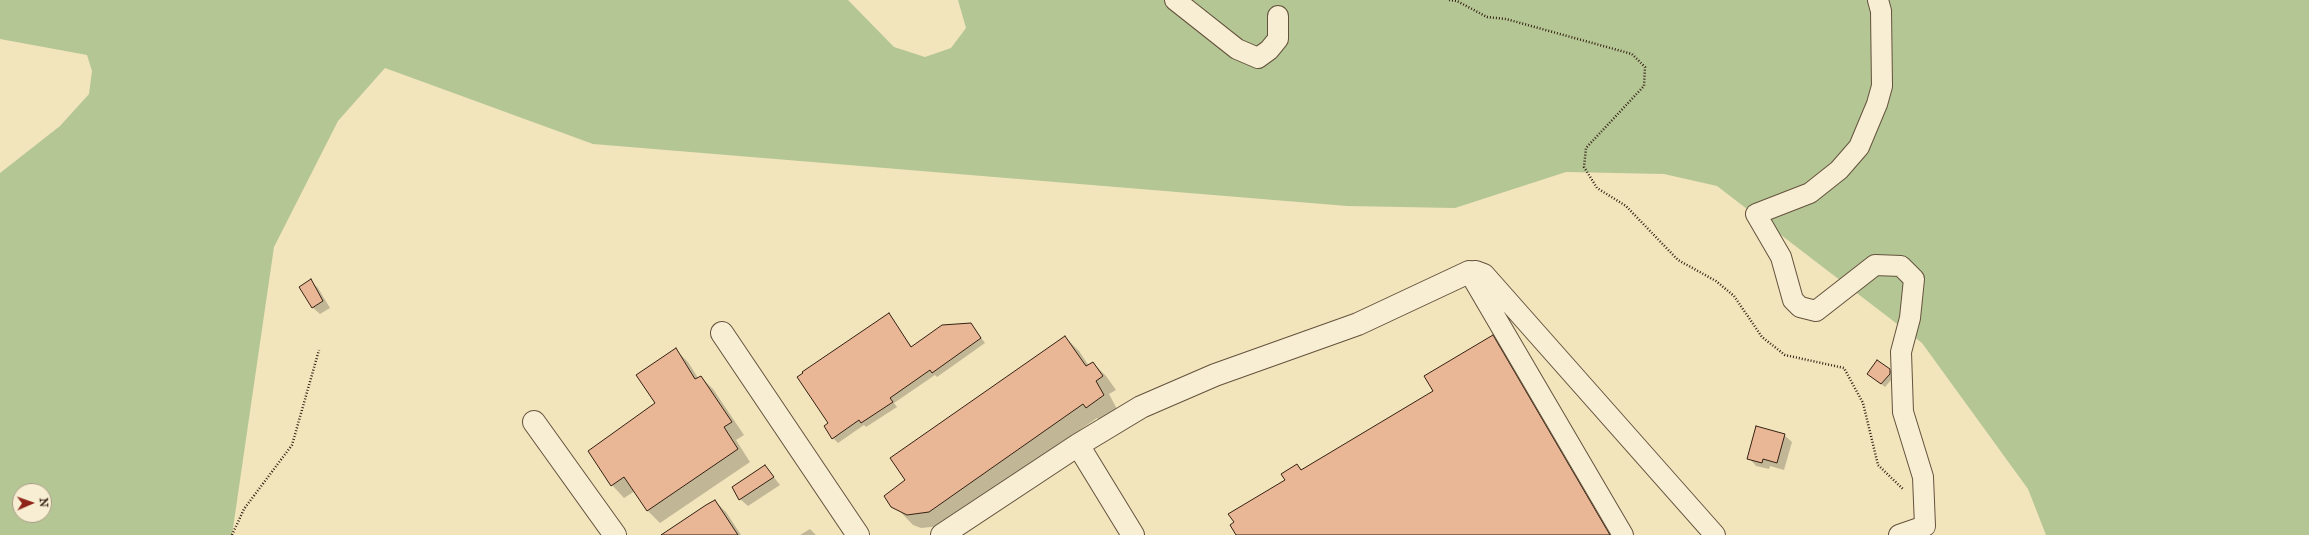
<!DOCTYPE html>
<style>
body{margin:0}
#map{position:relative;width:2309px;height:535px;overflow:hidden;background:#f2e5bc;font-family:"IM FELL Great Primer",serif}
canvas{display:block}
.north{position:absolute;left:12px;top:483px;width:40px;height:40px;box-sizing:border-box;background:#f7eed3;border:1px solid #a99c86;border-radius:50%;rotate:88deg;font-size:11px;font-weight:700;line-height:16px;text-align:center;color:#342113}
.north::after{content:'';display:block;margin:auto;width:14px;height:18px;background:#8f2418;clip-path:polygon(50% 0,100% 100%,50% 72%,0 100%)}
</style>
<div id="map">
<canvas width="2309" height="535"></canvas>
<div class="north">N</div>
</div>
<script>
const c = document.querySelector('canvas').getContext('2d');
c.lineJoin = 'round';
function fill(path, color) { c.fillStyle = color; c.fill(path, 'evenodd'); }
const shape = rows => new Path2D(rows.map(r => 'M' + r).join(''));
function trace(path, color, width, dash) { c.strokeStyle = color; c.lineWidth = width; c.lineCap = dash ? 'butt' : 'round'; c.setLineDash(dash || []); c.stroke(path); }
const green = shape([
 [0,0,848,0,894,47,925,57,951,48,966,28,958,0,2309,0,2309,535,2046,535,2028,489,1922,343,1717,186,1664,174,1566,172,1455,208,1347,206,593,144,385,68,338,121,274,247,232,535,0,535,0,173,60,126,89,94,92,71,87,55,0,39],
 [20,491,44,491,44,515,20,515]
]);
const shadow = shape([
 [311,281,318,288,330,308,320,314,312,307],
 [888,314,912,347,971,324,985,343,937,377,935,375,894,403,897,407,866,427,864,425,838,443,833,438,829,424],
 [1492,336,1506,350,1615,535,1242,535,1297,465,1302,470,1434,391],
 [1065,337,1079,351,1089,366,1093,363,1106,376,1116,390,1109,394,1117,409,1100,421,1097,418,941,526,921,528,913,525,885,496,906,481],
 [676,350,688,362,698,378,701,377,713,389,744,435,736,440,750,462,660,523,648,511,635,491,624,498,612,485,589,452,656,403],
 [1889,370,1893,373,1893,378,1885,387,1868,374],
 [1784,435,1792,442,1784,470,1770,466,1769,469,1756,466,1749,458],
 [765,466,780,485,748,506,740,499],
 [715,501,726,512,741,535,663,535],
 [810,529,816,535,800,535]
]);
const building = shape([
 [311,279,323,301,312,308,299,287,311,279],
 [889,313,911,347,942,325,971,323,981,338,932,373,930,370,890,398,893,402,861,423,859,420,832,439,824,426,828,423,797,377,803,373,802,372,889,313],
 [1493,335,1610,535,1236,535,1230,525,1234,522,1228,514,1285,480,1281,474,1297,464,1301,470,1433,391,1424,376,1493,335],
 [1065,336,1086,366,1093,362,1103,376,1096,381,1104,395,1086,408,1083,404,929,512,907,515,891,507,884,496,905,480,890,458,1065,336],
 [676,348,695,379,701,376,732,422,724,427,738,449,647,511,624,477,611,486,588,451,655,403,636,375,676,348],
 [1877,360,1890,369,1890,374,1881,384,1867,374,1877,360],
 [1756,426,1785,434,1777,463,1763,459,1762,463,1747,459,1756,426],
 [765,465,774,477,739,500,732,487,765,465],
 [715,500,738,535,661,535,706,505,715,500]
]);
const path = shape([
 [1449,0,1457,1,1487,17,1506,19,1632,54,1645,67,1644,86,1586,148,1584,167,1597,188,1626,206,1678,260,1716,281,1734,296,1762,337,1785,355,1844,368,1863,403,1878,465,1904,490],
 [232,535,244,509,292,445,319,350]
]);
const minor = shape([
 [1175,0,1237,49,1258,58,1269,50,1278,39,1278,16],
 [1878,0,1881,11,1882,86,1877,104,1859,147,1839,170,1810,193,1756,214,1781,257,1793,300,1800,307,1816,311,1875,265,1901,266,1914,279,1910,318,1901,352,1903,412,1923,477,1925,526,1899,535],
 [1623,535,1469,272,1476,271,1484,274,1715,535]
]);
const tertiary = shape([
 [722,333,858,535],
 [534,422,615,535],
 [1078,445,1133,535],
 [942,535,1078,445,1141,407,1215,375,1358,324,1469,272]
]);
fill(green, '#b5c695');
fill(shadow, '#0003');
fill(building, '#e9b696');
trace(building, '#342113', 1);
trace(minor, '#64523d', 22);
trace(tertiary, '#64523d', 24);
trace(path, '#342113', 2.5, [1, 2]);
trace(minor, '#f7eed3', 20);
trace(tertiary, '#f7eed3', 22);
</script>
